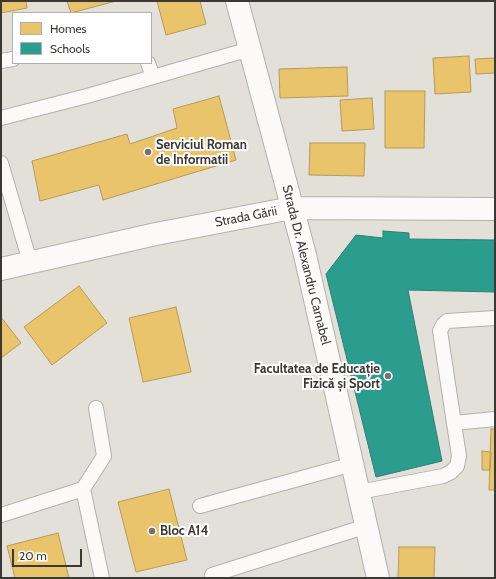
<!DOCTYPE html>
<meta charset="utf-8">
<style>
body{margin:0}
#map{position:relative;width:496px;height:579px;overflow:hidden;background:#e3e0d9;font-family:Cabin,sans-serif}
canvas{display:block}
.frame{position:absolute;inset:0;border:2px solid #3b3934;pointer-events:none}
.legend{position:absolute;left:12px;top:12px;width:140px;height:52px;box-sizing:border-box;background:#fff;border:1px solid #b1b0ae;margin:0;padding:5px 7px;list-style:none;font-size:12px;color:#3b3934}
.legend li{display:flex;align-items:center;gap:8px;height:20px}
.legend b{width:20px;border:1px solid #b1b0ae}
.scale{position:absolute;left:12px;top:549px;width:70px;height:18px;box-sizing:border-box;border:2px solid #3b3934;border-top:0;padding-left:5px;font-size:12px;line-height:14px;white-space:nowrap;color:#3b3934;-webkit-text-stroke:3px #fff;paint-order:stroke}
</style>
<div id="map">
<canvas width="496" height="579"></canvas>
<div class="frame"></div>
<ul class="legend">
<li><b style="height:11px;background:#e9c46a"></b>Homes</li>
<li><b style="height:11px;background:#2a9d8f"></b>Schools</li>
</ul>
<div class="scale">20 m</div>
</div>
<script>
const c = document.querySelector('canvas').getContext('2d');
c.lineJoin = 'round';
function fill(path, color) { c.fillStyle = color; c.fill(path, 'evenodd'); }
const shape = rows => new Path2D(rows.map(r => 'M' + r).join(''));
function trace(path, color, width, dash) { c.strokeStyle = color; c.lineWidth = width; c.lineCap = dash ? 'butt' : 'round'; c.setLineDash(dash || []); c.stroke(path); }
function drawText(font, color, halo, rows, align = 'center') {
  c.font = font + ' Cabin,sans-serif'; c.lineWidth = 4; c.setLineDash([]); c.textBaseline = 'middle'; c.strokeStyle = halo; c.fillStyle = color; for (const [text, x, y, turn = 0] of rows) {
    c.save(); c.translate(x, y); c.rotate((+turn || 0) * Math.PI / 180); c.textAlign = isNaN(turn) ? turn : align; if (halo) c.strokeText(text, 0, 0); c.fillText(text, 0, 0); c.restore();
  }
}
const homes = shape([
 [1,1,26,1,27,8,1,13,1,1],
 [67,1,116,1,71,13,67,1],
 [157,1,200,1,206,24,166,35,157,1],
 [469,56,471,92,435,94,433,58,469,56],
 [495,58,495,73,476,74,475,59,495,58],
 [347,67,348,96,280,98,279,69,347,67],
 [385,91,425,91,424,148,385,148,385,91],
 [219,96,236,160,103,200,99,185,40,201,32,161,127,134,130,144,177,128,173,109,219,96],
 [372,98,374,129,342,131,340,100,372,98],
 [310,143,365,143,364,176,309,175,310,143],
 [79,286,107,323,52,365,24,327,79,286],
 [176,307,191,372,143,382,129,318,176,307],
 [1,317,21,343,1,358,1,317],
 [491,429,495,429,495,490,489,490,491,429],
 [482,451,491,452,490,470,482,470,482,451],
 [169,489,187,560,136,572,118,502,169,489],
 [58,533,69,578,15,578,7,546,58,533],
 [399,547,435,547,434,578,398,578,399,547]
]);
const schools = shape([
 [383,231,409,233,409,239,495,240,495,292,408,290,442,461,376,477,326,274,356,235,383,238,383,231]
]);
const lane = shape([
 [1,61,13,59],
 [148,63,153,77],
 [1,118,87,96,250,49],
 [1,163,30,262],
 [454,423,495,419],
 [83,489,104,456,96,408],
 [359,492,443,476,451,472,457,466,459,456,440,331,443,325,447,321,495,318],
 [200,506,353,464],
 [1,515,83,489,102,578],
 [212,575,367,526]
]);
const street = shape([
 [237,1,305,255,378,578],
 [1,269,156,234,292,208,495,209]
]);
const markers = [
 [148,152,4,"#76736e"],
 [388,376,4,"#76736e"],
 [152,531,4,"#76736e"]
];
const poiNames = [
 ["Serviciul Roman",156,145],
 ["de Informatii",156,160],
 ["Facultatea de Educație",380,369,"right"],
 ["Fizică și Sport",380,384,"right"],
 ["Bloc A14",160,531]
];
const streetNames = [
 ["Strada Gării",246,217,-11],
 ["Strada Dr. Alexandru Carnabel",306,265,76]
];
fill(homes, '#e9c46a');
trace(homes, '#b59a5a', 1);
fill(schools, '#2a9d8f');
trace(schools, '#2f7f74', 1);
trace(lane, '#b3b1ac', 16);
trace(street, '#b3b1ac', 24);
trace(lane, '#fbfaf9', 14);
trace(street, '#fbfaf9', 22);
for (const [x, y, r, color] of markers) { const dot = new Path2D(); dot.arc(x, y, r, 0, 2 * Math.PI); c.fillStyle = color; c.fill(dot); trace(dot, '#fff', 1.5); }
drawText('bold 13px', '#3b3934', '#fff', poiNames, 'left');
drawText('13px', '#3b3934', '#fff', streetNames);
</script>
